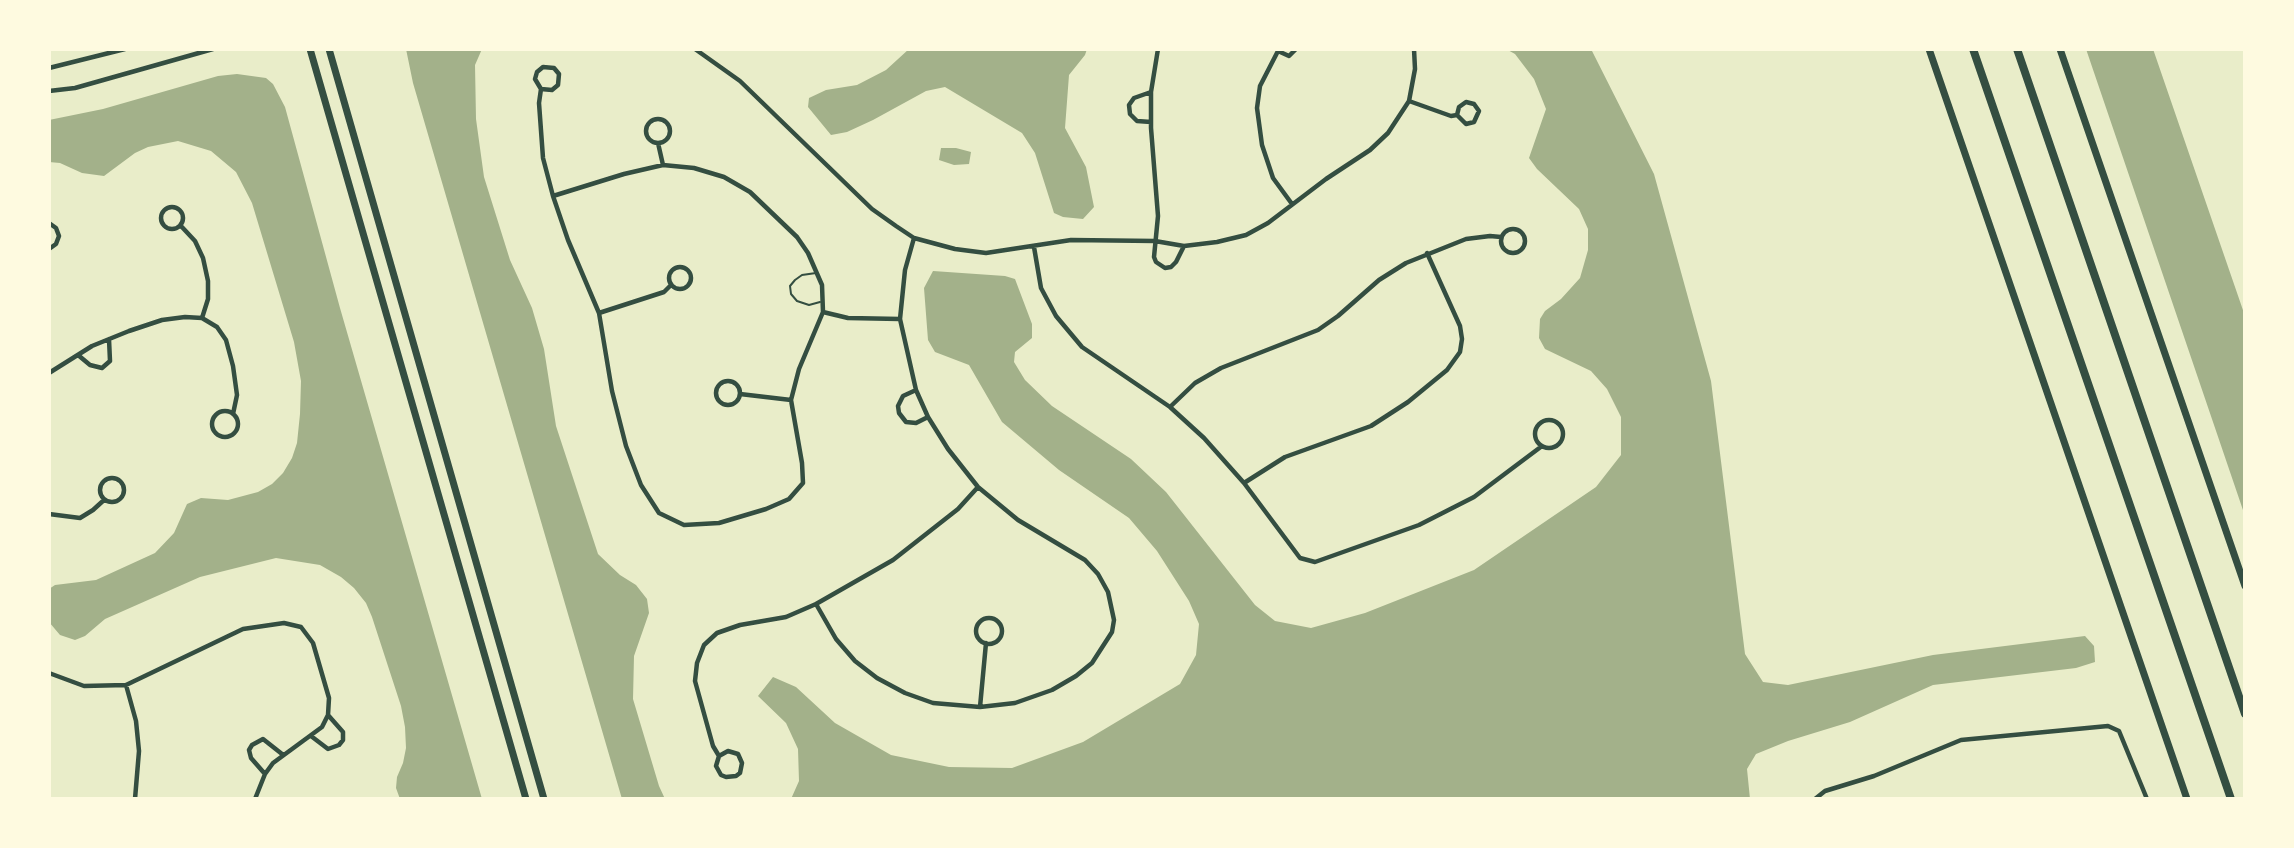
<!DOCTYPE html>
<style>
body{margin:0}
#map{position:relative;width:2294px;height:848px;overflow:hidden;background:#e9edc9;font-family:"Titillium Web",sans-serif}
canvas{display:block}
.frame{position:absolute;inset:0;border:51px solid #fefae0;pointer-events:none}
</style>
<div id="map">
<canvas width="2294" height="848"></canvas>
<div class="frame"></div>
</div>
<script>
const c = document.querySelector('canvas').getContext('2d');
c.lineJoin = 'round';
function fill(path, color) { c.fillStyle = color; c.fill(path, 'evenodd'); }
const shape = rows => new Path2D(rows.map(r => 'M' + r).join(''));
function trace(path, color, width, dash) { c.strokeStyle = color; c.lineWidth = width; c.lineCap = dash ? 'butt' : 'round'; c.setLineDash(dash || []); c.stroke(path); }
const water = shape([
 [406,49,482,49,475,65,476,119,484,177,510,260,532,308,544,349,556,426,598,554,620,575,636,585,647,599,649,613,634,656,633,699,659,786,665,799,622,799,413,83],
 [909,49,1087,49,1085,55,1069,75,1065,128,1086,167,1094,207,1083,219,1063,217,1054,213,1035,153,1022,133,945,87,926,91,873,120,847,132,831,135,808,107,809,98,826,90,857,85,886,70],
 [1506,49,1591,49,1654,174,1711,381,1745,654,1763,682,1788,685,1933,655,2085,636,2094,646,2095,662,2076,668,1933,685,1850,722,1788,741,1756,754,1747,769,1750,799,791,799,799,781,798,749,786,723,758,696,773,677,796,687,835,723,891,755,949,767,1012,768,1083,742,1180,684,1196,655,1199,624,1189,601,1157,551,1129,518,1059,470,1002,422,969,365,935,352,928,340,924,288,933,271,1005,276,1015,279,1032,324,1032,338,1015,352,1014,362,1025,380,1052,406,1131,459,1166,492,1255,605,1275,621,1311,628,1365,613,1474,570,1596,487,1621,455,1621,417,1607,389,1591,371,1545,349,1539,338,1540,319,1545,311,1561,299,1580,278,1588,250,1588,229,1579,209,1537,169,1529,158,1546,109,1534,79,1515,54],
 [2086,49,2153,49,2245,316,2245,516],
 [237,74,266,78,273,84,285,107,340,308,482,799,400,799,396,788,397,777,403,763,406,748,405,727,401,706,372,617,366,603,354,588,341,577,320,565,276,558,200,577,105,619,85,636,75,640,60,635,49,622,49,589,55,585,96,580,155,553,174,533,187,504,201,498,228,500,258,492,272,484,283,473,292,458,297,443,300,414,301,381,294,342,252,203,236,172,211,151,178,141,148,147,135,153,104,176,82,173,60,163,49,162,49,120,103,109,218,76],
 [941,148,956,148,971,152,969,164,954,165,939,160]
]);
const service = shape([
 [816,273,802,275,795,280,790,286,791,294,797,301,809,305,820,302]
]);
const minor = shape([
 [695,49,740,81,872,209,896,226,914,238,955,249,986,253,1071,240,1155,241,1184,246,1217,242,1246,235,1268,223,1326,179,1370,150,1388,133,1409,101,1415,69,1414,49],
 [1158,49,1151,92,1151,128,1158,216,1154,257,1156,262,1165,268,1171,267,1176,262,1184,246],
 [1278,51,1260,86,1257,108,1262,145,1273,178,1292,204],
 [1278,51,1289,56,1296,49],
 [49,68,125,49],
 [541,89,552,90,558,85,559,74,554,68,543,67,537,72,535,79,541,89,539,103,543,158,553,196,624,174,663,165,694,168,724,177,750,192,797,237,808,253,822,285,823,312,799,369,791,400,802,463,803,483,789,499,766,509,719,523,684,525,659,513,641,485,626,446,612,391,599,313,568,240,553,196],
 [49,91,75,88,213,49],
 [1409,101,1451,116,1457,115,1466,124,1474,122,1479,111,1474,104,1466,102,1459,107,1457,115],
 '646 131a12 12 0 1 1 24 0a12 12 0 1 1-24 0Z',
 [1151,122,1137,121,1130,114,1129,105,1134,98,1151,92],
 [658,143,663,165],
 '161 218a11 11 0 1 1 22 0a11 11 0 1 1-22 0Z',
 [49,223,56,228,59,236,56,244,49,249],
 [181,226,195,241,203,258,208,281,208,299,202,318],
 '1501 241a12 12 0 1 1 24 0a12 12 0 1 1-24 0Z',
 [1034,247,1041,288,1056,316,1082,347,1170,407,1204,438,1244,483,1300,558,1315,562,1419,525,1474,497,1542,446],
 '669 278a11 11 0 1 1 22 0a11 11 0 1 1-22 0Z',
 [823,312,848,318,900,319],
 [599,313,664,292,671,285],
 [78,355,90,365,102,368,110,361,109,339],
 [49,373,92,346,129,331,162,320,185,317,202,318,217,327,226,340,233,366,237,395,233,414],
 '716 393a12 12 0 1 1 24 0a12 12 0 1 1-24 0Z',
 [916,390,903,396,898,406,899,413,906,422,916,423,928,417],
 [740,394,791,400],
 [1170,407,1195,383,1221,368,1318,330,1338,316,1379,280,1406,263,1466,239,1490,236,1501,237],
 '212 424a13 13 0 1 1 26 0a13 13 0 1 1-26 0Z',
 '1535 434a14 14 0 1 1 28 0a14 14 0 1 1-28 0Z',
 '100 490a12 12 0 1 1 24 0a12 12 0 1 1-24 0Z',
 [1244,483,1285,457,1371,426,1408,402,1447,370,1460,352,1462,339,1460,326,1427,253],
 [49,514,80,518,93,510,104,500],
 [816,604,836,639,855,661,877,678,905,693,933,703,980,707,1015,703,1052,690,1076,676,1092,663,1112,632,1114,620,1108,592,1098,574,1085,560,1018,520,978,487,948,449,928,417,916,390,900,319,905,270,914,238],
 '976 631a13 13 0 1 1 26 0a13 13 0 1 1-26 0Z',
 [49,673,84,686,126,685,243,629,284,623,301,627,313,643,329,698,328,715,322,727,273,763,265,774,255,799],
 [126,685,136,721,139,751,135,799],
 [980,707,986,643],
 [311,736,328,749,339,745,343,740,343,732,328,715],
 [719,756,728,751,738,754,742,763,740,773,736,776,726,777,721,775,716,766,719,756,713,746,695,681,697,663,704,645,717,633,740,625,786,617,816,604,893,560,958,509,978,487],
 [265,774,251,758,249,750,252,745,263,739,282,754],
 [1815,799,1825,791,1874,776,1961,740,2108,726,2119,731,2147,799]
]);
const primary = shape([
 [310,49,526,799],
 [329,49,544,799],
 [1929,49,2187,799],
 [2060,49,2245,586]
]);
const motorway = shape([
 [1973,49,2231,799],
 [2017,49,2245,714]
]);
fill(water, '#a3b18a');
trace(service, '#344e41', 2);
trace(minor, '#344e41', 4.5);
trace(primary, '#344e41', 7);
trace(motorway, '#344e41', 8);
</script>
